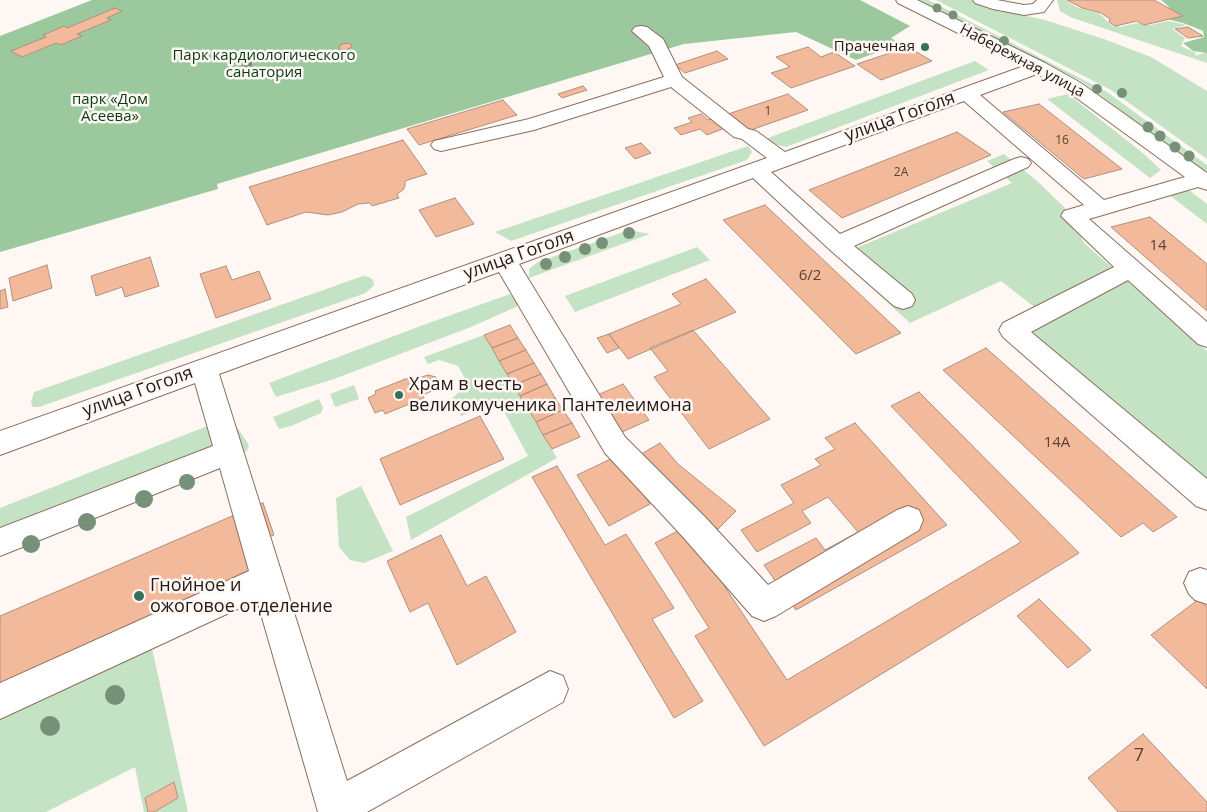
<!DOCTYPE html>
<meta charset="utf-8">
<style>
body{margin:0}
canvas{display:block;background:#fef7f4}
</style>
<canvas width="1207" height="812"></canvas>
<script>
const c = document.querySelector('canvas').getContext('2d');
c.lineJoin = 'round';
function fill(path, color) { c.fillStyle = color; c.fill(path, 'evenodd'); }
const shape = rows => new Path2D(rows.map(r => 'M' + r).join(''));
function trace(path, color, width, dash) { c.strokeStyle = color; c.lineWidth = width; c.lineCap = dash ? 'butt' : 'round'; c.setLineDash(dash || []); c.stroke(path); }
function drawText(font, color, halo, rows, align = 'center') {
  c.font = font + ' "Open Sans",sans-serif'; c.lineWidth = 5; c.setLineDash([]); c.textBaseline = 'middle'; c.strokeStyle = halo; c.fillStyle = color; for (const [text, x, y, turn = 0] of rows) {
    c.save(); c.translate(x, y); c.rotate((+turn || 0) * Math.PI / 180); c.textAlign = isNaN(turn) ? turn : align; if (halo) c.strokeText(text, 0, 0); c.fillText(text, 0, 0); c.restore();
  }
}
const green = shape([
 [917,0,928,0,1107,92,1207,165,1207,175,1083,82],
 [936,0,972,0,999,10,1045,20,1104,39,1151,57,1207,91,1207,159,1111,90],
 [1057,0,1065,0,1076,7,1100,14,1110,24,1120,27,1137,23,1151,25,1168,21,1187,25,1172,29,1185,38,1181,46,1196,53,1195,56,1207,52,1207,63,1070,17,1060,11],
 [975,61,989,70,786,147,774,144,765,139],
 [1068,94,1144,154,1161,170,1150,178,1047,99],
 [748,146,752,152,747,160,511,241,495,232],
 [1004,154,1036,180,1064,207,1075,223,1084,243,1207,351,1207,483,1030,330,1051,320,1001,281,910,323,837,256,1012,183,987,161],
 [1180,183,1207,204,1207,224,1160,188],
 [629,230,650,234,529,278,529,269,538,262],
 [697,247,710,260,575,312,565,296],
 [363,276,369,277,373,280,374,285,366,293,39,407,33,407,31,403,34,392],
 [510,294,518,304,516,307,471,327,334,379,276,397,269,383,426,324],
 [484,335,557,458,411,540,406,517,528,456,499,402,461,416,451,399,468,384,458,366,439,360,428,364,424,357],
 [354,385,359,399,335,407,330,394],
 [319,399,323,408,321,413,291,426,279,429,273,417],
 [230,417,249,445,247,451,0,550,0,508],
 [361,486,393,551,364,563,350,560,339,547,336,498],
 [152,648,188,812,154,812,178,798,174,782,145,798,148,812,144,812,135,767,46,812,0,812,0,719]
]);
const forest = shape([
 [92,0,860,0,910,26,891,38,901,44,856,60,796,32,684,44,217,184,218,189,0,252,0,36],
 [1161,0,1207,0,1207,53,1193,51,1183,43,1204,37,1203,31,1186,24,1171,20,1169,17,1174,14,1168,6]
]);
const building = shape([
 [1067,0,1154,0,1183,16,1144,25,1137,21,1116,26,1109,22,1110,19,1101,13,1082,8,1067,0],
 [115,8,122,11,107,18,111,20,77,34,82,36,61,45,56,43,22,57,11,51,46,37,43,35,64,26,67,28,115,8],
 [1188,27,1203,36,1188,38,1175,29,1188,27],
 [346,43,351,44,352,47,346,50,339,49,340,45,346,43],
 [808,47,821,57,834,52,855,66,791,88,771,73,790,67,776,57,808,47],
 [908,47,932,61,881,80,857,64,908,47],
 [717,51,728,59,685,73,675,65,717,51],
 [583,86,587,90,562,98,558,94,583,86],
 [788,94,808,110,748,131,728,114,788,94],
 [503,100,517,115,419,145,407,129,503,100],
 [1039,104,1122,169,1084,179,1003,112,1039,104],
 [701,114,708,120,714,118,725,128,707,135,700,129,681,135,674,128,692,122,688,118,701,114],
 [957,132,991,155,842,218,809,190,957,132],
 [403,140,427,174,405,181,405,186,403,190,397,194,399,198,372,206,370,203,358,204,342,212,328,215,306,212,267,225,249,187,403,140],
 [641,143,651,153,635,159,625,148,641,143],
 [455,198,474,224,436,237,419,210,455,198],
 [765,205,901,333,856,354,723,220,765,205],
 [1150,217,1207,264,1207,311,1111,227,1150,217],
 [150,257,159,286,125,297,122,287,96,296,91,276,150,257],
 [47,265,52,288,13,301,9,278,47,265],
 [226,266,232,280,259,271,271,299,216,318,200,274,226,266],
 [706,279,736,312,628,359,609,334,681,304,672,294,706,279],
 [5,289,8,307,0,309,0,291,5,289],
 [510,325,518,338,492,348,484,335,510,325],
 [693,330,770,419,709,449,654,377,668,371,650,348,693,330],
 [609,334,619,348,607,353,597,338,609,334],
 [518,338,526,350,499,361,492,348,518,338],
 [986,348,1177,517,1153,532,1143,523,1121,537,943,370,986,348],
 [526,350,534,363,507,374,499,361,526,350],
 [534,363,541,374,514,385,507,374,534,363],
 [541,374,547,384,520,396,514,385,541,374],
 [428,375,436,377,439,382,436,389,423,395,424,398,385,414,383,410,375,413,368,398,376,394,375,391,413,376,415,379,428,375],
 [547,384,555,398,528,409,520,396,547,384],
 [623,384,649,420,620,433,595,396,623,384],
 [919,392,1079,553,764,746,695,636,709,628,655,543,685,527,787,680,1021,542,891,406,919,392],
 [555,398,563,410,536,422,528,409,555,398],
 [563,410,572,423,543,435,536,422,563,410],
 [480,416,504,459,400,505,380,459,480,416],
 [572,423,580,437,552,449,543,435,572,423],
 [855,423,947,525,796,610,764,565,816,538,825,550,858,532,828,497,802,511,811,523,757,552,741,530,794,503,781,485,821,465,815,459,835,449,825,438,855,423],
 [660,443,678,464,736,511,718,529,686,508,638,456,660,443],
 [617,456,650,504,609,526,577,475,617,456],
 [557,466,605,545,626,534,674,608,652,619,703,701,674,718,532,477,557,466],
 [263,503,274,535,264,539,253,507,263,503],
 [253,507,275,576,0,702,0,616,253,507],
 [441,535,467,586,486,576,516,632,457,665,428,603,410,612,387,561,441,535],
 [1039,599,1091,650,1068,668,1017,616,1039,599],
 [1199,599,1207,607,1207,689,1151,635,1199,599],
 [1143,734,1207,802,1207,812,1118,812,1088,778,1143,734],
 [174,782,178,798,154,812,148,812,145,798,174,782]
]);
const minor = shape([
 [896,0,917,0,1045,63,1081,83,1207,173,1207,190,1198,187,1089,219,1207,322,1207,347,1198,344,1128,280,1031,332,1207,479,1207,510,1196,506,1003,337,999,330,1003,323,1114,267,1061,216,1064,211,1084,205,964,101,771,172,840,234,1014,159,1021,157,1028,159,1031,163,1028,167,854,246,912,294,915,300,912,306,903,309,894,306,829,249,753,178,519,264,625,437,705,517,768,585,897,510,908,506,919,510,923,520,919,530,776,616,764,621,752,616,683,537,605,453,499,272,219,374,347,781,550,671,563,676,568,689,563,702,367,812,318,812,257,600,0,719,0,683,249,571,220,468,0,556,0,528,213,446,195,383,0,455,0,431,767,158,742,139,734,137,671,87,534,130,441,151,434,149,431,145,434,141,529,119,664,77,649,46,632,31,635,27,641,26,647,27,663,39,682,77,748,129,756,131,785,152,1024,66,898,3,896,0],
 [1037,74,1067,91,1185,177,1104,200,980,95,1037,74],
 [973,0,997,0,1024,5,1033,4,1037,0,1053,0,1044,12,1024,15,993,9,975,3,973,0],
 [1200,568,1207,570,1207,604,1195,600,1189,594,1184,583,1189,572,1200,568]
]);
const trees = [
 [937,8,4.5],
 [953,15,4.5],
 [1004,41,5],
 [247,64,5],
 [1097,89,5],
 [1122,93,5],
 [1148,127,5.5],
 [1160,136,5.5],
 [1175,147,5.5],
 [1189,156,5.5],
 [629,233,6],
 [602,243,6],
 [585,249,6],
 [565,257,6],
 [546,264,6],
 [187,482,8],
 [144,499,9],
 [87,522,9],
 [31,544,9],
 [115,695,10],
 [50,726,10]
];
const markers = [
 [925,47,5,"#35705a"],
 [399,395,5,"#35705a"],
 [139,596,6,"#35705a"]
];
const farNumbernames = [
 ["1",768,112],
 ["16",1062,141],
 ["2А",901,173]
];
const farPoinames = [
 ["Прачечная",915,47]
];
const farParknames = [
 ["Парк кардиологического",264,56],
 ["санатория",264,73],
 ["парк «Дом",110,100],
 ["Асеева»",110,117]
];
const farStreetnames = [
 ["Набережная улица",1022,61,28]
];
const numberNames = [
 ["14",1158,246],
 ["6/2",810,276],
 ["14А",1057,443]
];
const streetNames = [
 ["улица Гоголя",900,117,-20],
 ["улица Гоголя",519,255,-20],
 ["улица Гоголя",138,392,-20]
];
const poiNames = [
 ["Храм в честь",409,385],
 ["великомученика Пантелеимона",409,406],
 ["Гнойное и",150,586],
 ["ожоговое отделение",150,607]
];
const nearNumbernames = [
 ["7",1139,756]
];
fill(green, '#c3e3c4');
fill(forest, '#9bc99d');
fill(building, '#f2ba9a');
trace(building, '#af907f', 1);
trace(minor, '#8c6f5e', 2);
fill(minor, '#fff');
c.fillStyle = '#779078';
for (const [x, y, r] of trees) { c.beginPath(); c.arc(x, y, r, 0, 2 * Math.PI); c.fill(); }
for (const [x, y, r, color] of markers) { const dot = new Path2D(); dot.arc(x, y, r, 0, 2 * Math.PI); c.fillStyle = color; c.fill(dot); trace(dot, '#fef7f4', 2); }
drawText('12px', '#584134', null, farNumbernames);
drawText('15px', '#241912', '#fef7f4', farPoinames, 'right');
drawText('15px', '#083b12', '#fef7f4', farParknames);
drawText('15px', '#241912', '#fef7f4', farStreetnames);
drawText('15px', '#584134', null, numberNames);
drawText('18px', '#241912', '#fef7f4', streetNames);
drawText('18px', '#241912', '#fef7f4', poiNames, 'left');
drawText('18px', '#584134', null, nearNumbernames);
</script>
